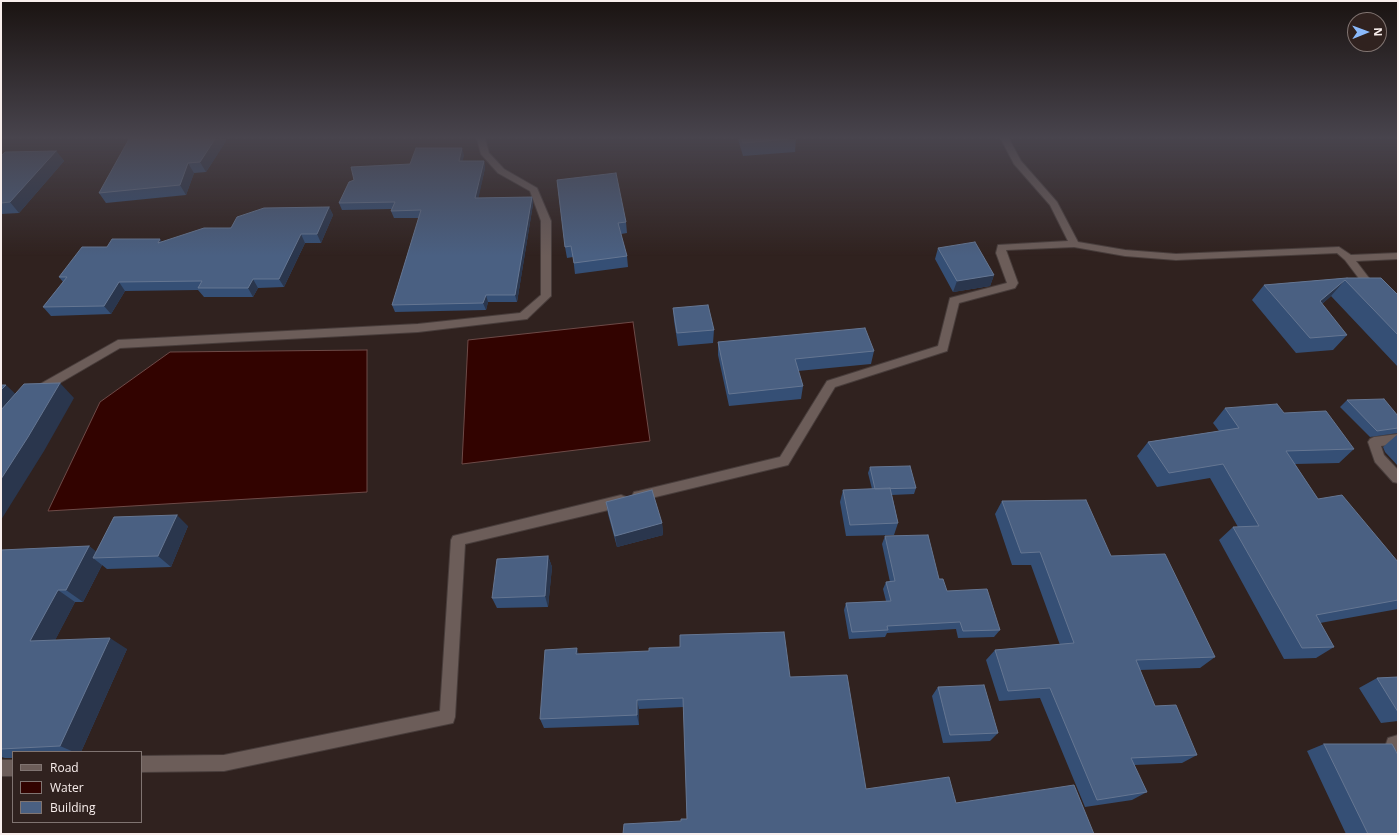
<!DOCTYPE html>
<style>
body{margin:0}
#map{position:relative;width:1399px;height:835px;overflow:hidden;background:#30221f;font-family:"Open Sans",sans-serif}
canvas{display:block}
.frame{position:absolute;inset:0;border:2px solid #f8eeec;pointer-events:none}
.legend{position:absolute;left:12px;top:751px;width:130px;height:72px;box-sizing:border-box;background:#30221f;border:1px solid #807471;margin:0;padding:5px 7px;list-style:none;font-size:12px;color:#f8eeec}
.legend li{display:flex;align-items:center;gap:8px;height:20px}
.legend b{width:20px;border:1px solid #807471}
.north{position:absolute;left:1347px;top:12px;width:40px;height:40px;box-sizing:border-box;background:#30221f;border:1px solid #807471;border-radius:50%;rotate:89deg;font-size:11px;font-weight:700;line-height:16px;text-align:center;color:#f8eeec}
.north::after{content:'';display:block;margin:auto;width:14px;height:18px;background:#8bbafc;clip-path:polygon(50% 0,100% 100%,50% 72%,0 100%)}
</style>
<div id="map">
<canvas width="1399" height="835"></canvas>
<div class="frame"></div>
<ul class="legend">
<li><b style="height:5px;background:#6c5d59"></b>Road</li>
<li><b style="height:11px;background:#320300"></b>Water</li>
<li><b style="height:11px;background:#4a6082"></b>Building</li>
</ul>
<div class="north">N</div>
</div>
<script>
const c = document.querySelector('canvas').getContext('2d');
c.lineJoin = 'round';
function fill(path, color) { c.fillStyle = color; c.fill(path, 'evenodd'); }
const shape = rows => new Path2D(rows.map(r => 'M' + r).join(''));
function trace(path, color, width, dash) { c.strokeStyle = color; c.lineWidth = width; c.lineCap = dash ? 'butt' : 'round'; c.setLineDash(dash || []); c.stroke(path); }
const water = shape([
 [633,322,650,441,462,464,468,340,633,322],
 [367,350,367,492,48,511,100,402,170,352,367,350]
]);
const minor = shape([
 [477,139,485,139,489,153,504,169,537,188,551,221,551,296,527,319,418,332,120,348,41,394,33,394,31,391,33,388,118,340,418,324,520,313,541,295,541,221,530,191,498,173,481,154,477,139],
 [1001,139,1009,139,1021,161,1057,202,1078,242,1125,250,1176,254,1339,247,1351,255,1398,253,1398,259,1356,261,1379,291,1374,294,1370,293,1345,260,1337,253,1176,260,1125,256,1074,247,1006,250,1018,283,1015,288,959,303,947,351,835,387,788,465,639,501,634,500,632,496,634,492,639,491,780,457,827,381,938,346,950,298,1007,283,996,253,998,245,1068,241,1050,205,1014,164,1001,139],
 [1398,434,1398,444,1381,446,1384,455,1398,470,1398,483,1393,482,1375,462,1368,442,1370,439,1374,437,1398,434],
 [621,495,626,497,628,501,626,505,621,507,465,544,455,717,453,723,224,771,141,772,141,756,224,755,440,711,451,540,453,536,621,495],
 [1398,735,1398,751,1394,752,1388,750,1386,744,1388,738,1398,735],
 [1,760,13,760,13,776,1,776,1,760]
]);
const wall = shape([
 [738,139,796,139,795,152,743,156],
 [226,141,206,172,194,173,186,195,106,203,99,193],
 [56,151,64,161,19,213,1,214,1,156],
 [464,155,462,161,484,161,485,168,478,198,532,197,533,204,517,302,488,302,486,310,395,312,392,305,419,218,394,218,391,211,392,209,342,210,339,203,410,164],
 [557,180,626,222,627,233,621,234,627,256,628,267,575,274,573,257,567,258,565,247],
 [329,207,333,215,321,243,305,243,284,287,258,288,253,297,204,297,198,290,125,291,111,314,51,316,43,307,63,282,59,277,107,247,162,242],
 [938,248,994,275,990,286,953,292,935,259],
 [1347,278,1398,295,1398,367,1331,296,1322,304,1347,335,1333,350,1296,353,1252,300,1264,285],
 [673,308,714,330,713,343,678,346,674,321],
 [718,342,874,351,871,364,798,371,803,386,801,399,729,406,718,355],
 [1347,400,1398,416,1398,433,1370,437,1340,407],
 [1225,408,1284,413,1354,449,1339,463,1295,464,1318,499,1398,562,1398,609,1320,623,1334,647,1316,658,1284,659,1219,540,1233,527,1238,527,1210,478,1157,487,1137,456,1148,442,1219,431,1213,423],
 [1398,434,1398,466,1385,452,1383,447],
 [870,467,916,488,914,494,892,495,898,523,894,535,846,536,840,502,843,490,872,489,868,473],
 [1002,501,1111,556,1215,657,1200,668,1140,670,1155,706,1197,755,1182,763,1134,765,1147,792,1132,800,1085,807,1040,698,999,701,986,660,995,650,1060,645,1031,565,1012,565,995,514],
 [606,502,662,523,663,535,617,547,608,514],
 [188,526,171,567,107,569,102,565,83,602,75,602,55,640,127,649,81,752,13,752,13,758,5,758,1,757,1,550,89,546,96,552],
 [885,536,939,579,947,591,1000,630,994,637,958,638,956,629,887,633,885,637,849,639,844,610,846,603,886,601,883,589,886,582,890,582,882,544],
 [548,556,552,567,548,607,497,608,492,598],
 [579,654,790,677,866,789,956,803,1094,834,681,821,687,819,684,707,639,709,639,725,544,728,540,719],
 [1398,677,1398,721,1381,723,1359,688,1377,678],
 [938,687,998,733,990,741,943,743,932,696],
 [1324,744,1398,834,1346,834,1307,751]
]);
const shadedWall = shape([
 [215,139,226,139,226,141,206,172,200,162],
 [462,148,464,155,461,168,459,161],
 [56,151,64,161,19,213,10,202],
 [484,161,485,168,477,205,475,198],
 [188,163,194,173,186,195,180,185],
 [532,197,533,204,517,302,515,295],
 [329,207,333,215,321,243,317,234],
 [301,234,305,243,284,287,279,279],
 [160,239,166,247,158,243],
 [994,275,990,286,953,292,957,281],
 [253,279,258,288,253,297,248,288],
 [1345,280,1331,296,1307,317,1320,301],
 [119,282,125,291,111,314,104,306],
 [486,295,488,302,486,310,483,303],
 [60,383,74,398,44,451,1,520,1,479],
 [6,385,21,399,1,423,1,390],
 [177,515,188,526,171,567,158,556],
 [662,523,663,535,617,547,615,536],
 [89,546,103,557,93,558,102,565,83,602,66,590],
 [548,556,552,567,548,607,545,596],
 [58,590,75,602,49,652,30,641],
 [110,638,127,649,81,752,74,752,60,746],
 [577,648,580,658,576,654],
 [637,700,639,709,639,725,637,715]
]);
const building = shape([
 [129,139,215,139,200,162,188,163,180,185,99,193,129,139],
 [742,139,788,139,743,143,742,139],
 [416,148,462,148,459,161,484,161,475,198,532,197,515,295,486,295,483,303,392,305,421,210,391,211,395,202,339,203,349,182,354,180,351,167,410,164,416,148],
 [56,151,10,202,1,203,1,156,5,152,56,151],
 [616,173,626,222,618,223,627,256,574,263,571,246,565,247,557,180,616,173],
 [329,207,317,234,301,234,279,279,253,279,248,288,198,288,202,281,119,282,104,306,43,307,67,277,59,277,82,247,107,247,112,239,160,239,158,243,204,228,231,228,237,217,264,208,329,207],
 [975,242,994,275,957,281,938,248,975,242],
 [1347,278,1381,278,1398,295,1398,335,1345,280,1320,301,1347,335,1310,338,1264,285,1347,278],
 [708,305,714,330,677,333,673,308,708,305],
 [865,328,874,351,795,359,803,386,729,394,718,342,865,328],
 [60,383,28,437,1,479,1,410,24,384,60,383],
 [1,385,6,385,1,390,1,385],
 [1384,399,1398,416,1398,428,1377,431,1347,400,1384,399],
 [1277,404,1284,413,1326,411,1354,449,1286,451,1318,499,1342,495,1398,562,1398,600,1316,615,1334,647,1302,648,1233,527,1259,526,1223,464,1169,473,1148,442,1239,428,1225,408,1277,404],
 [910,466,916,488,875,489,870,467,910,466],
 [890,488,898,523,850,525,843,490,890,488],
 [652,490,662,523,615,536,606,502,652,490],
 [1086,500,1111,556,1165,554,1215,657,1136,660,1155,706,1176,705,1197,755,1131,758,1147,792,1097,800,1050,688,1008,691,995,650,1074,643,1040,552,1021,553,1002,501,1086,500],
 [177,515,158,556,93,558,114,517,177,515],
 [928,535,939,579,943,579,947,591,987,589,1000,630,963,631,960,622,887,626,888,630,852,632,846,603,891,601,886,582,895,581,885,536,928,535],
 [89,546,66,590,58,590,30,641,110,638,60,746,1,749,1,550,89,546],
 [548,556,545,596,492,598,497,559,548,556],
 [784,632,790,677,847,675,866,789,949,777,956,803,1074,785,1094,834,623,834,624,824,681,821,681,819,687,819,683,698,637,700,637,715,540,719,545,650,577,648,576,654,649,651,649,648,680,647,680,635,784,632],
 [1398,677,1398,712,1377,678,1398,677],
 [984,685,998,733,950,735,938,687,984,685],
 [1324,744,1392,744,1398,755,1398,834,1368,834,1324,744]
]);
fill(water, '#320300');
trace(water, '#6d4a47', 1);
trace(minor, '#483d3b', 2);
fill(minor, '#6c5d59');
fill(wall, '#354f75');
fill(shadedWall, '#2a364d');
fill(building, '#4a6082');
trace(building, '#657692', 1);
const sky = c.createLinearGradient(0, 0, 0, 256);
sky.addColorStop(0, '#1a1311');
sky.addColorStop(0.54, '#48444d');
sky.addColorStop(1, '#48444d00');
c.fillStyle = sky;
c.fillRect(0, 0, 1399, 256);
</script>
